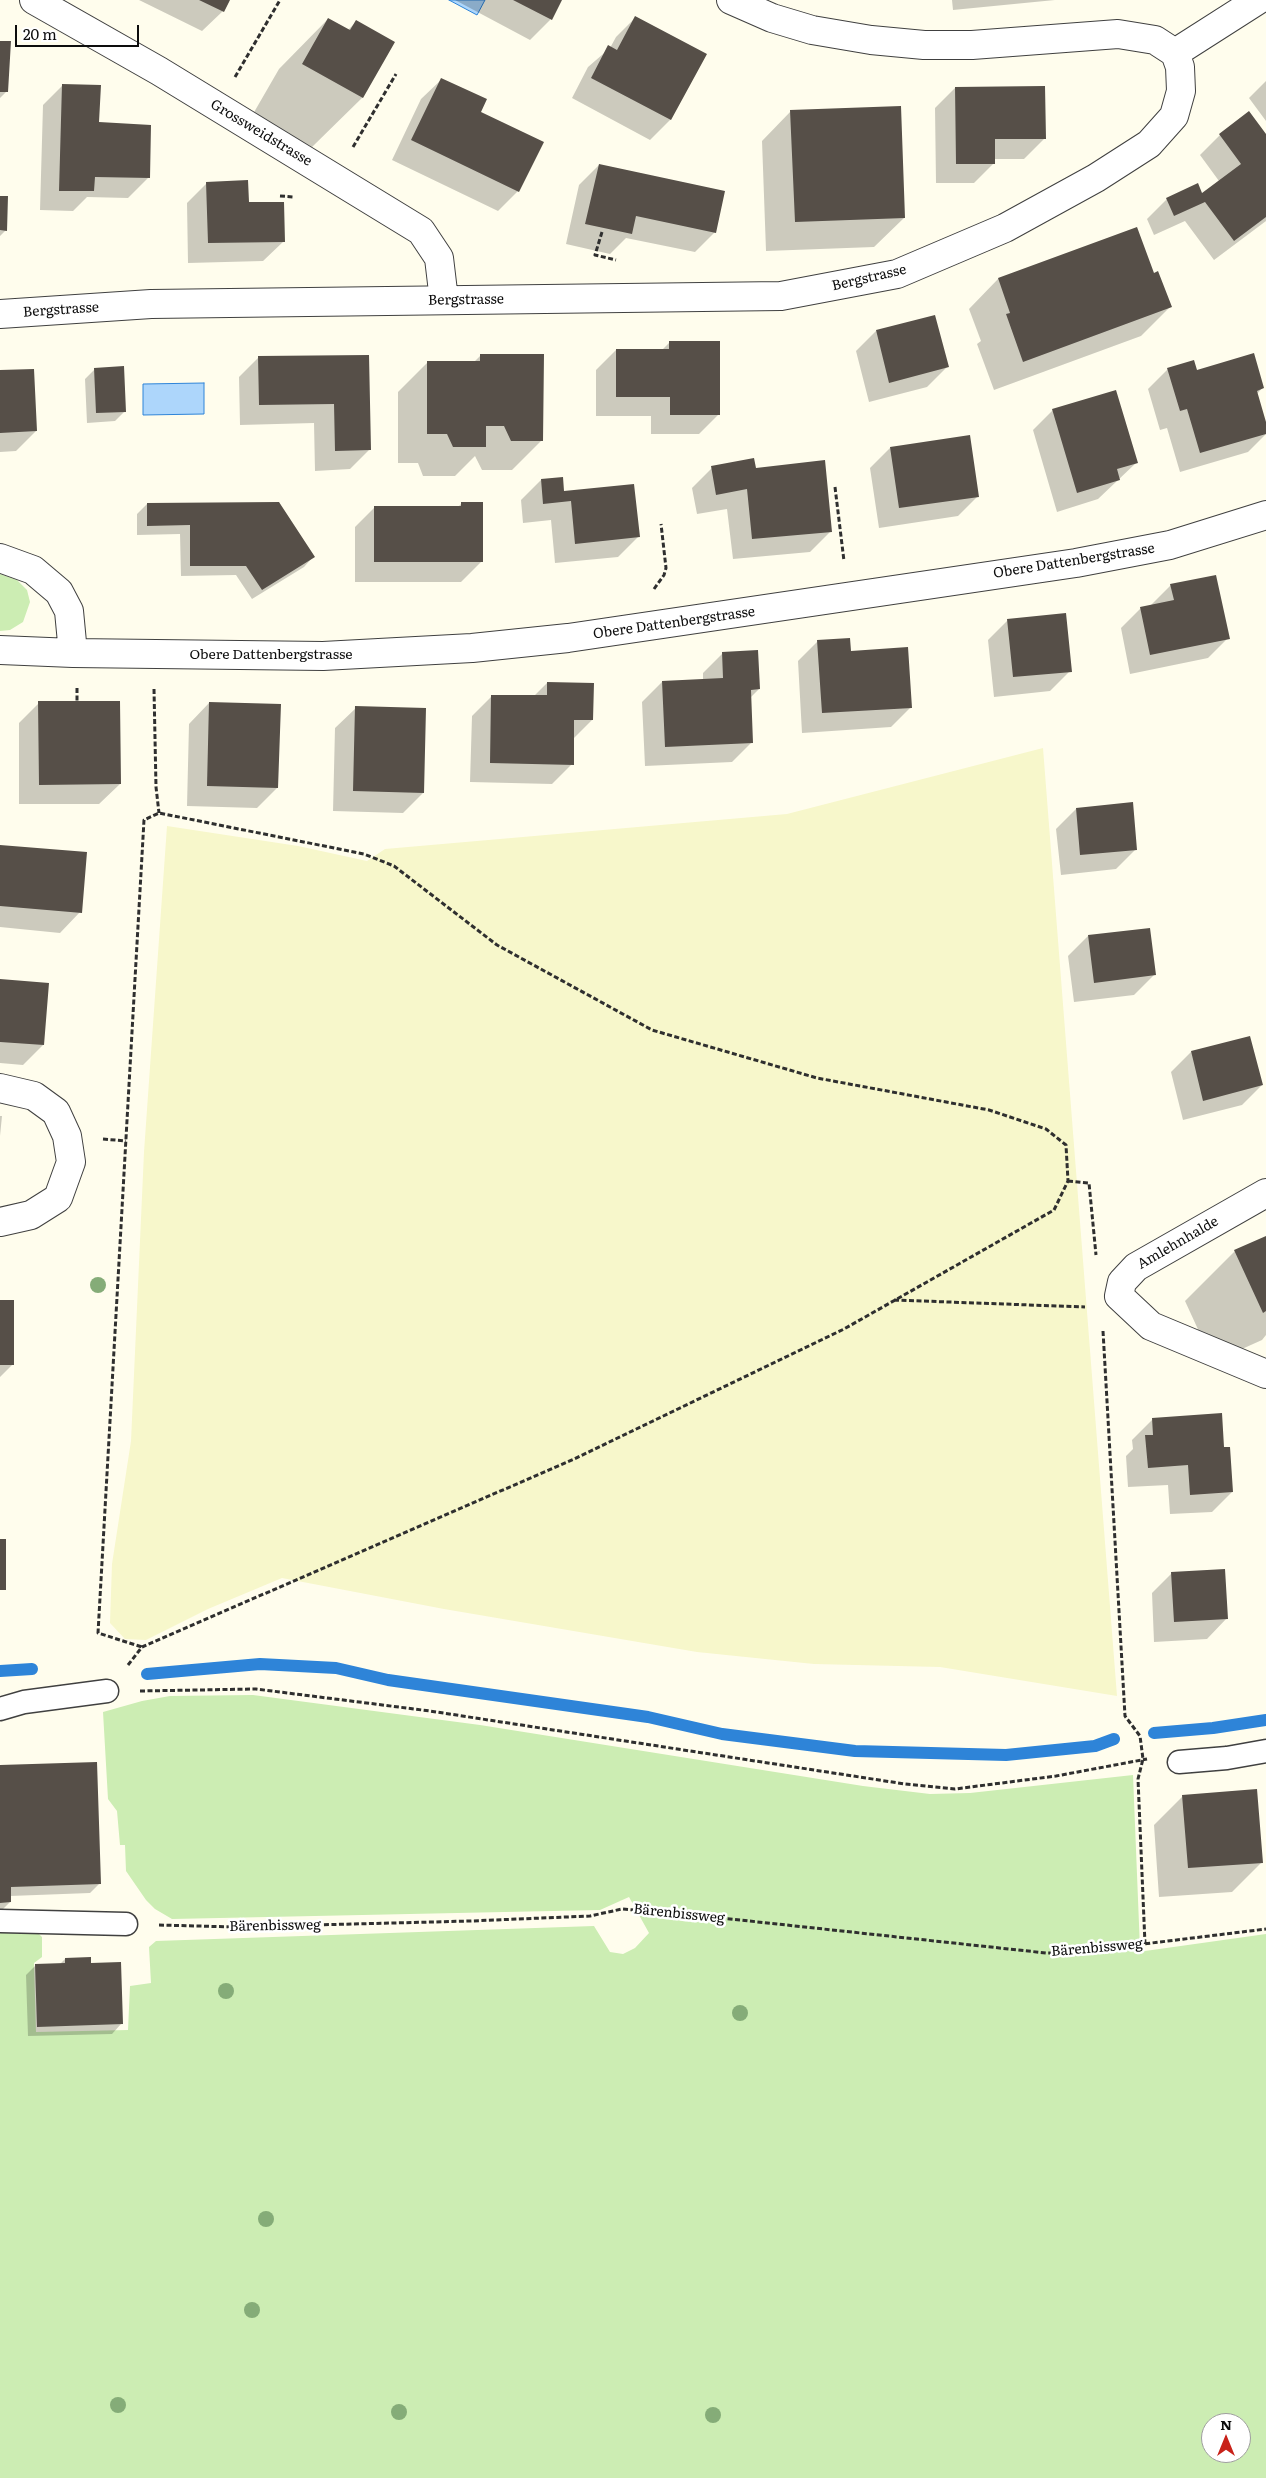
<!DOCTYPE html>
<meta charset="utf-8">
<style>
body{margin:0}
#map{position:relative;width:1266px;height:2478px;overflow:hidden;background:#fffded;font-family:Literata,serif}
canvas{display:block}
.north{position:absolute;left:1201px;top:2413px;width:50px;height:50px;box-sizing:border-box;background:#fff;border:1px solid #9e9e9e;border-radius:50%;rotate:0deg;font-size:14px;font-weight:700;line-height:20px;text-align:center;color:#0d0d0d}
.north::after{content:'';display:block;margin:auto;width:18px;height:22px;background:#c8221a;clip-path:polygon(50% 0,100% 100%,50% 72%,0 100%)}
.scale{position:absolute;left:15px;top:25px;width:124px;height:22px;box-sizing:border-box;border:2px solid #0d0d0d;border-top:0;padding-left:6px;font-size:15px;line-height:18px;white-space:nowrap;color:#0d0d0d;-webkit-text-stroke:4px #fff;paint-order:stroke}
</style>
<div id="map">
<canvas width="1266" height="2478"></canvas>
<div class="north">N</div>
<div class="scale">20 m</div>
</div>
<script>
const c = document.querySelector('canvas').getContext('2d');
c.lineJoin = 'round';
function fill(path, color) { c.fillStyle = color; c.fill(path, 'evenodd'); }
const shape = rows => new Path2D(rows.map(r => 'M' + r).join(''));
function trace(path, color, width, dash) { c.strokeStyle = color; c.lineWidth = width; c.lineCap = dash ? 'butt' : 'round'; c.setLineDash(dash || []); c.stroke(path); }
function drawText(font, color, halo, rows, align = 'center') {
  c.font = font + ' Literata,serif'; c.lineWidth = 5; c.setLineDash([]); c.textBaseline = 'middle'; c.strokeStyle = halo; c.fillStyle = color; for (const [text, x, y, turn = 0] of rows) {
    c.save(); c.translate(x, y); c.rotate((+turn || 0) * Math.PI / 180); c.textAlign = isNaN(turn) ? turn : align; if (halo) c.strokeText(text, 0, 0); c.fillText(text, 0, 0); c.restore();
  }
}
const farmland = shape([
 [1043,748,1117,1696,940,1667,814,1664,697,1652,444,1609,282,1578,208,1609,146,1640,125,1639,110,1623,112,1564,131,1441,144,1152,167,826,298,846,367,861,385,849,787,814]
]);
const green = shape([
 [0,574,17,580,27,590,30,602,23,622,10,630,0,631],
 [253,1695,480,1725,863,1786,930,1794,970,1793,1133,1775,1140,1949,1145,1951,1266,1934,1266,2478,0,2478,0,1932,35,1930,42,1937,42,1957,34,1963,36,2032,128,2030,130,1986,151,1983,149,1947,156,1941,594,1926,610,1952,623,1954,635,1948,649,1933,629,1897,600,1910,172,1919,155,1909,146,1900,126,1871,125,1845,120,1845,117,1811,108,1799,103,1712,142,1701,170,1696],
 [1211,2423,1241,2423,1241,2453,1211,2453]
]);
const water = shape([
 [449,0,485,0,477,15,449,0],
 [204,383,204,414,143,415,143,384,204,383]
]);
const shadow = shape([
 [139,0,228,0,223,11,202,31],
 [455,0,561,0,550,20,530,40],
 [952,0,1055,0,953,10],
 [636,17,705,55,670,120,650,140,572,98,588,67,610,48,616,37],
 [328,19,348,30,356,22,393,43,362,98,312,147,253,114,279,69],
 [0,42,6,92,0,98],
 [442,79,479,113,518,191,498,211,392,160,421,99],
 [1266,81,1266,121,1249,98],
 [63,85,148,178,128,198,87,197,73,211,40,210,43,105],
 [955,88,1045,138,1024,159,994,159,994,163,974,183,936,183,935,108],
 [791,111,904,218,874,247,766,251,762,141],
 [1249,113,1266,136,1266,221,1214,260,1185,221,1154,235,1147,219,1167,199,1201,195,1219,181,1200,155,1220,135],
 [599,165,715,232,695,252,626,238,610,254,566,244,579,185],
 [207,183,248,204,284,241,263,261,188,263,187,203],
 [0,197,6,230,0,236],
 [1153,274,1170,307,1141,336,994,390,977,344,981,341,969,309,998,279],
 [876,331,947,367,927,387,869,402,856,351],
 [670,342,719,414,699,434,651,434,651,416,596,416,596,370,616,350,662,350],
 [481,355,542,440,512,470,482,470,475,456,455,476,423,476,418,463,398,463,398,392,428,362,474,362],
 [368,356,370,449,350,469,315,471,314,423,240,425,239,377,259,357],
 [95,369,125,411,115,421,87,423,85,379],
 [1168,369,1196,371,1263,387,1257,394,1266,426,1266,434,1248,452,1180,472,1167,428,1160,430,1148,389],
 [0,371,36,431,16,451,0,452],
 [1053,410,1136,463,1098,499,1057,512,1033,430],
 [890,448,978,496,958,516,879,528,870,468],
 [712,468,755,469,831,531,810,552,733,559,727,509,697,514,692,488],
 [541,480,563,492,638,537,618,557,555,563,551,520,523,523,521,500],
 [147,504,313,557,304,567,252,599,236,575,181,576,180,534,137,535,137,514],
 [461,504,481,562,461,582,355,582,355,527,375,507,458,507],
 [1171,585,1228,638,1208,658,1130,674,1121,628,1141,608,1150,606],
 [1008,620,1070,671,1050,691,994,697,988,640],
 [818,641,850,652,911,707,891,727,802,733,798,661],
 [723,653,759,689,750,698,752,742,732,762,645,766,642,702,662,682,703,680,703,673],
 [547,683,592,720,573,739,572,764,552,784,470,782,472,716,492,696,534,696],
 [39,703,120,784,99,804,19,804,19,723],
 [209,703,277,788,257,808,187,806,189,724],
 [356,708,423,793,403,813,333,811,335,728],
 [1076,809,1136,849,1116,869,1061,875,1056,829],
 [0,846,80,912,60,933,0,927],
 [1088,936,1154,975,1134,995,1074,1002,1068,956],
 [0,980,43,1045,23,1065,0,1063],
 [1249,1037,1262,1085,1242,1105,1183,1120,1171,1072,1191,1052],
 [0,1116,2,1116,0,1136],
 [1266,1237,1266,1335,1262,1340,1213,1362,1185,1301,1235,1251],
 [0,1301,13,1364,0,1377],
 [1152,1420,1223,1448,1232,1492,1212,1512,1170,1514,1168,1485,1128,1487,1126,1456,1133,1449,1132,1440],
 [1172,1573,1227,1618,1207,1639,1154,1642,1152,1593],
 [0,1767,100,1883,90,1893,10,1896,10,1902,0,1912],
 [1183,1796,1262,1862,1232,1892,1159,1897,1154,1825],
 [65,1959,121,2024,112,2034,28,2036,26,1975,36,1965,60,1964]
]);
const stream = shape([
 [0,1671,32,1669],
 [147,1674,260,1664,336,1668,388,1680,648,1717,722,1734,855,1751,1006,1755,1095,1746,1114,1739],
 [1154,1733,1213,1728,1266,1720]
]);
const building = shape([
 [199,0,230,0,224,12],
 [513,0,562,0,552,20],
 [635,16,707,54,671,120,591,78,608,45,617,50],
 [328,18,350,30,356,20,395,42,363,98,302,64],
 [0,41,11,41,8,92,0,92],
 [441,78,487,99,481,112,544,142,519,192,411,140],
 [62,84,101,85,99,122,151,125,150,178,95,177,94,191,59,191],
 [1045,86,1046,139,995,139,995,164,956,164,955,87],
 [901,106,905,218,795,222,790,110],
 [1249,111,1266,134,1266,217,1234,241,1205,202,1174,216,1166,198,1198,183,1202,193,1241,164,1219,134],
 [599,164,725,191,716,233,636,216,632,234,585,224],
 [248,180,249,202,284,202,285,242,208,243,206,182],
 [0,196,8,196,7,231,0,230],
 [1137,227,1154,273,1158,271,1172,307,1023,362,1006,314,1010,313,998,278],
 [935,315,949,367,889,383,876,330],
 [669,341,720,341,720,415,670,415,670,397,616,397,616,349,669,349],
 [1254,353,1264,388,1257,391,1266,422,1266,434,1200,453,1187,409,1180,411,1167,368,1194,360,1197,370],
 [480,354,544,354,543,441,511,441,504,426,486,426,486,447,453,447,447,434,427,434,427,361,480,361],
 [369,355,371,450,335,451,334,404,259,405,258,356],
 [124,366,126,412,96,413,94,368],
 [34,369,37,431,0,433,0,370],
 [1116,390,1138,463,1117,469,1120,480,1077,493,1052,409],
 [970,435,979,497,899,508,890,447],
 [754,458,756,468,825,460,832,532,752,539,747,489,716,495,711,466],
 [563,477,564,491,634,484,640,537,575,544,571,501,543,504,541,479],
 [279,502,315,557,262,590,246,566,190,566,190,525,147,526,147,503],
 [461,502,483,502,483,562,374,562,374,506,461,506],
 [1216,575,1230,639,1150,655,1140,607,1174,600,1170,584],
 [1066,613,1072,672,1013,677,1007,619],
 [850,638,851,651,908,647,912,708,822,713,817,640],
 [758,650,760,689,751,690,753,743,665,747,662,681,723,678,722,652],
 [547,682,594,683,593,720,574,720,574,765,490,763,491,695,547,695],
 [38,701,120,701,121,784,39,785],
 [209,702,281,704,278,788,207,786],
 [355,706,426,708,424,793,353,791],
 [1133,802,1137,850,1080,855,1076,808],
 [0,845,87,852,82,913,0,906],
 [1150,928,1156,975,1094,983,1088,935],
 [0,979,49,983,44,1045,0,1042],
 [1250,1036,1263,1085,1203,1101,1191,1051],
 [1266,1236,1266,1311,1263,1313,1234,1250],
 [0,1300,14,1300,14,1365,0,1365],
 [1222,1413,1224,1447,1230,1447,1233,1492,1190,1495,1188,1465,1148,1468,1145,1435,1153,1435,1152,1418],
 [0,1539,6,1539,6,1590,0,1590],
 [1225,1569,1228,1619,1174,1622,1171,1572],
 [97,1762,101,1884,11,1887,11,1902,0,1903,0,1765],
 [1257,1789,1263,1863,1188,1868,1182,1795],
 [91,1957,91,1963,121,1962,123,2024,37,2027,35,1964,65,1963,65,1958]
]);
const path = shape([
 [235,77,280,0],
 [353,147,396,74],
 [280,196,294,197],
 [602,232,595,255,616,260],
 [835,487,844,561],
 [654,589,664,575,666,568,661,524],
 [77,688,77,701],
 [154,689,156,787,159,813],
 [103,1139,126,1141],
 [1068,1181,1089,1183,1096,1255],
 [894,1300,1085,1307],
 [1103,1331,1125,1716,1140,1736,1143,1759,1138,1779,1145,1944],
 [128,1665,142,1647,574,1459,844,1329,1054,1210,1068,1181,1066,1145,1046,1129,989,1110,817,1078,652,1030,497,945,394,866,364,854,159,813,144,820,98,1633,142,1647],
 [140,1691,256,1689,430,1711,905,1784,955,1789,1056,1776,1147,1759],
 [159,1925,235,1927,471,1921,590,1916,622,1909,675,1913,1046,1953,1070,1953,1266,1929]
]);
const service = shape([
 [0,1709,24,1702,107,1691],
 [1179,1762,1227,1758,1266,1751],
 [0,1921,126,1924]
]);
const minor = shape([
 [34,0,159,71,421,231,439,258,444,300],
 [1175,53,1258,0],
 [0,314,151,304,781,296,897,274,1005,228,1096,178,1149,144,1174,116,1181,91,1180,67,1175,53,1155,40,1118,34,972,45,924,45,871,40,812,30,772,18,731,0],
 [0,558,33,570,59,592,69,611,73,653],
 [0,650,73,653,323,656,472,648,568,638,1076,563,1170,545,1266,515],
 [0,1088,34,1096,56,1112,67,1136,71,1162,58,1198,31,1215,0,1222],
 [1266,1193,1136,1267,1122,1282,1119,1296,1151,1326,1266,1374]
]);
const trees = [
 [98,1285],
 [226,1991],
 [740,2013],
 [266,2219],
 [252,2310],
 [118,2405],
 [399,2412],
 [713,2415]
];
const streetNames = [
 ["Grossweidstrasse",261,133,31],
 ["Bergstrasse",869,278,-13],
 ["Bergstrasse",466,300,-1],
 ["Bergstrasse",61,310,-4],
 ["Obere Dattenbergstrasse",1074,561,-9],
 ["Obere Dattenbergstrasse",674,623,-8],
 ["Obere Dattenbergstrasse",271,655],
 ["Amlehnhalde",1178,1243,-30],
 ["Bärenbissweg",679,1914,6],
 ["Bärenbissweg",275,1926,-1],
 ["Bärenbissweg",1097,1948,-5]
];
fill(farmland, '#f7f7cb');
fill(green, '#ccedb3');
fill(water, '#add6fb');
trace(water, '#2e84d8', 1);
fill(shadow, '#0003');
trace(stream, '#2e84d8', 12);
fill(building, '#564f48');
trace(service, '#404040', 25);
trace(minor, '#404040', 30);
trace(path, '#2f2f2f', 3, [5, 2.5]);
trace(service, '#fff', 22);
trace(minor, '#fff', 28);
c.fillStyle = '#85ac78';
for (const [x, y] of trees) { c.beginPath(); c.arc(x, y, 8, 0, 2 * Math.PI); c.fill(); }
drawText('14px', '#0d0d0d', '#fff', streetNames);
</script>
